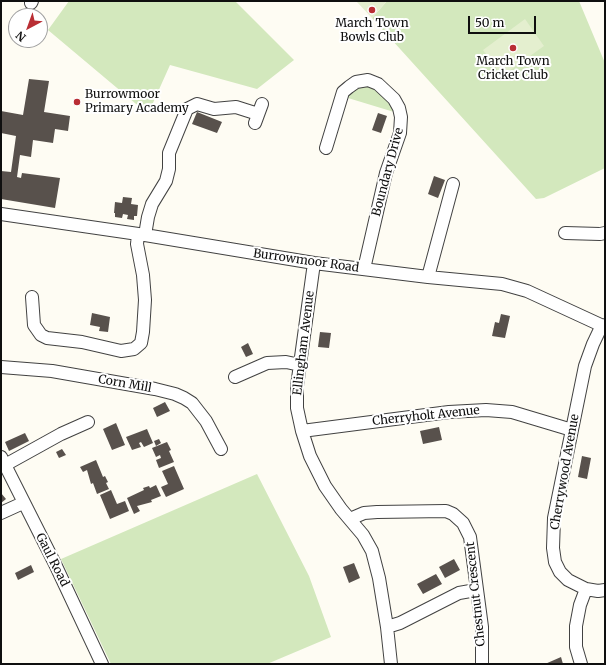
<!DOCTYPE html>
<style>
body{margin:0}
#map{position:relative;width:606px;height:665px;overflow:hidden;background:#fefcf3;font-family:Merriweather,serif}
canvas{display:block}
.frame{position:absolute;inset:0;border:2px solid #0f0f0f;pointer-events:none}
.north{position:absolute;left:8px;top:8px;width:40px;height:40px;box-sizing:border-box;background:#fff;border:1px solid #9f9f9f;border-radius:50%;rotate:221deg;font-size:11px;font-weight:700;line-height:16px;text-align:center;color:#0f0f0f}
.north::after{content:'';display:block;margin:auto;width:14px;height:18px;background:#b92e34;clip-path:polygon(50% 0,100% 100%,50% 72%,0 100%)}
.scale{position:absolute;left:468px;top:16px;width:68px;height:18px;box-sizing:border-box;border:2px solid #0f0f0f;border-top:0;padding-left:5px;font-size:12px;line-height:14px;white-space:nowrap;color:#0f0f0f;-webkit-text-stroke:3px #fff;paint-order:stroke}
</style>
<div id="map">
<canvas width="606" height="665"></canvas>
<div class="frame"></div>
<div class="north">N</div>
<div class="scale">50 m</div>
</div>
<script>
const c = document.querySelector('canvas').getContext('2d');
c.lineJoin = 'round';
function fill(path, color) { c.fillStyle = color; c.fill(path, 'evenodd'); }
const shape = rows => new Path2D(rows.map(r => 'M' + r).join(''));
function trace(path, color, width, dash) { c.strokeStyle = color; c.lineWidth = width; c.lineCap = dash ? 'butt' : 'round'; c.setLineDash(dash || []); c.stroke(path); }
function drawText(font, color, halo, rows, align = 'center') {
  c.font = font + ' Merriweather,serif'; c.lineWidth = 4; c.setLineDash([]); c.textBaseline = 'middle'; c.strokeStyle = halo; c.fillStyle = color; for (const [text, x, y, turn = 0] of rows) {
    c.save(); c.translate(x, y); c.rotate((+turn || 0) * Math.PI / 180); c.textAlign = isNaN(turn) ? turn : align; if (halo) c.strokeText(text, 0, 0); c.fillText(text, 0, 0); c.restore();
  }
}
const green = shape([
 [69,1,235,1,294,60,257,89,170,65,148,114,48,30],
 [387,1,579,1,605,63,605,168,544,198,536,199,372,18],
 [369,84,378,89,392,105,394,112,348,98,350,92,354,88],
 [257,474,309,576,331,637,267,664,111,664,61,559]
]);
const pitch = shape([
 [356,1,387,1,372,18],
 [525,19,544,46,502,76,483,50]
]);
const building = shape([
 [29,79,49,81,44,112,70,116,68,131,55,129,53,143,33,140,31,157,20,155,17,177,21,178,22,173,60,178,55,208,1,199,1,171,11,172,16,136,1,133,1,111,23,115],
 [197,112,222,122,217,133,192,124],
 [378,113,387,116,381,133,372,130],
 [434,176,445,180,438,198,428,194],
 [123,197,132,198,131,204,138,205,137,216,134,216,134,220,127,219,128,215,123,214,122,218,115,217,115,213,114,213,115,202,122,203],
 [92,313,110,317,108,332,99,331,100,327,90,325],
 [501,314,510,316,505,338,492,336,495,322,499,323],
 [320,332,331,333,329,348,318,347],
 [248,343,253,354,246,357,241,347],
 [165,402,170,411,157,417,153,408],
 [116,423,125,445,112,450,103,429],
 [439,427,442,440,423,444,420,431],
 [147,429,153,443,144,447,141,442,139,443,141,447,132,450,126,437],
 [25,433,29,441,9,451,5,442],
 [159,439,161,443,156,446,154,441],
 [167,442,171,450,169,451,174,462,159,468,156,460,161,458,160,455,156,457,152,448],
 [62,449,66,455,59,458,56,452],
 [582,456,591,458,587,479,578,477],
 [96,460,103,477,105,476,108,482,106,483,109,489,97,494,93,483,91,484,87,470,83,472,80,467],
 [174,466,184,489,166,497,161,487,168,484,162,471],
 [156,485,161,496,151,500,152,502,137,506,140,511,134,514,127,498,144,490,143,488,149,486,150,488],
 [111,490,117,504,125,501,129,511,110,519,100,495],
 [1,493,6,499,1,503],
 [454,559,460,570,445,578,439,567],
 [354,563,360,578,349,583,343,567],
 [31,565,34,572,18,580,15,573],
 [436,574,442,584,423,594,417,584],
 [561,657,563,664,545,664]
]);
const minor = shape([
 [31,3,32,1],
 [255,123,262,104],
 [326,148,343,92,349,87,356,82,368,80,378,84,394,99,399,108,401,117,400,133,386,173,364,269],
 [1,214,145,235,314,263,428,277,502,284,527,291,605,327],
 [565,233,600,234,605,233],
 [145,235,148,217,152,204,166,181,169,169,169,153,187,109,197,104,214,109,236,107,258,114],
 [314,263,297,386,297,408,302,431,310,456,325,486,341,509,363,535,372,551,379,578,387,627,391,664],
 [428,277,453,184],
 [32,297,34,325,41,335,47,338,82,342,121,351,134,349,141,343,143,332,145,300,143,275,137,244,138,234],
 [602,325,593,344,585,366,554,518,553,548,555,562,560,572,568,580,586,589,598,591,605,590],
 [1,367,52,371,155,389,175,394,184,398,192,403,206,421,221,449],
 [235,377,267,363,286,362,300,365],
 [302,431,449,412,486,410,512,412,572,430],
 [1,457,55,564,102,664],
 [5,465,61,434,88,422],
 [1,513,23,503],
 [350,519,364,513,377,512,446,511,453,514,463,523,470,537,482,627,482,664],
 [387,627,400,623,459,593,476,590],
 [581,664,576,647,576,626,580,605,586,589]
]);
const markers = [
 [372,10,4,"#b92e34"],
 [513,48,4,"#b92e34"],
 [77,102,4,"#b92e34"]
];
const poiNames = [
 ["March Town",372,24],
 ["Bowls Club",372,38],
 ["March Town",513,62],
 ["Cricket Club",513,76],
 ["Burrowmoor",85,95,"left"],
 ["Primary Academy",85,109,"left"]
];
const streetNames = [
 ["Boundary Drive",388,172,-75],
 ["Burrowmoor Road",306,261,8],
 ["Ellingham Avenue",304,343,-83],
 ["Corn Mill",125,384,10],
 ["Cherryholt Avenue",426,416,-6],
 ["Cherrywood Avenue",565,472,-80],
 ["Gaul Road",52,560,63],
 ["Chestnut Crescent",476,594,-96]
];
fill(green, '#d3e8bd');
fill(pitch, '#e4efcf');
fill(building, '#58514c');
trace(minor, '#424242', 14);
trace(minor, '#fff', 12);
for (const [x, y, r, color] of markers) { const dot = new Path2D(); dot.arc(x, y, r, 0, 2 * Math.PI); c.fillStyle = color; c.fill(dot); trace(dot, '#fff', 1.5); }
drawText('12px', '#0f0f0f', '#fff', poiNames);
drawText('12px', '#0f0f0f', '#fff', streetNames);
</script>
